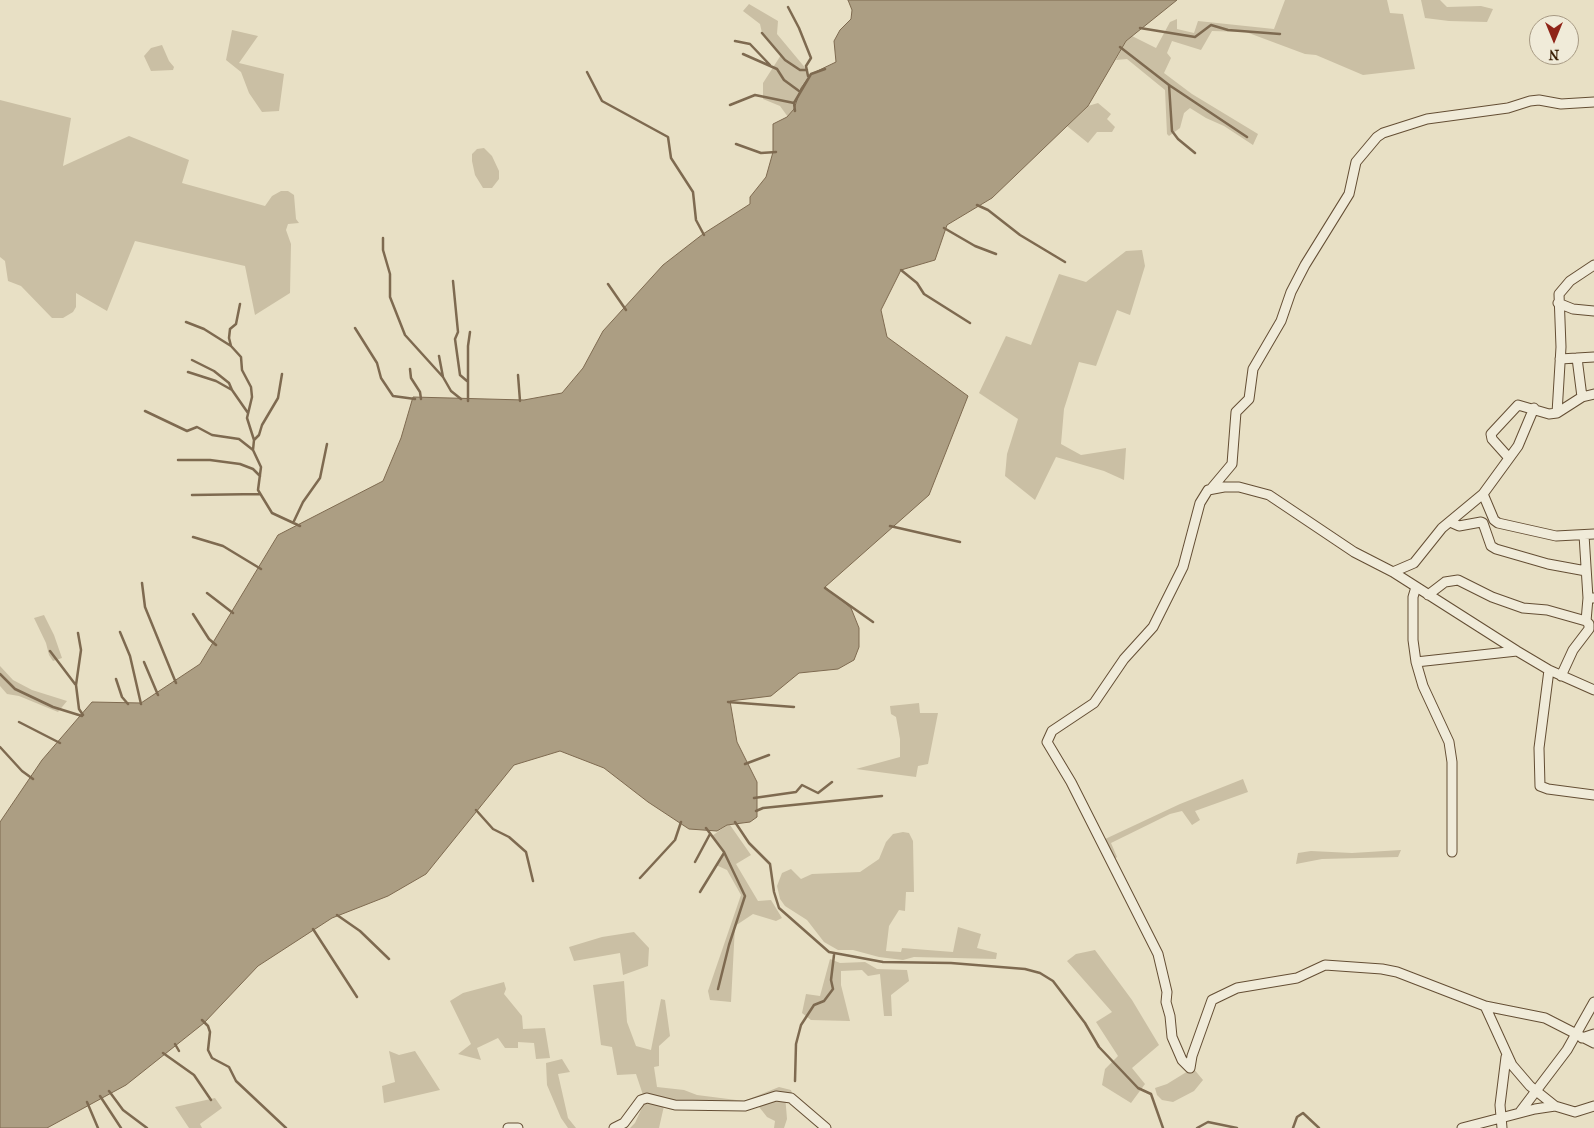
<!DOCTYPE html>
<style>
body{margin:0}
#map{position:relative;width:1594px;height:1128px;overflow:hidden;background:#e8e0c5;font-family:"IM FELL French Canon",serif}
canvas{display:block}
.north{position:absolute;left:1529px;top:15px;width:50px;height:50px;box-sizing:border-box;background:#f0ebd9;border:1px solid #a69983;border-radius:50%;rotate:180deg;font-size:14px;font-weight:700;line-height:20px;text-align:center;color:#381d03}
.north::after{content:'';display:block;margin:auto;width:18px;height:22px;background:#8f2418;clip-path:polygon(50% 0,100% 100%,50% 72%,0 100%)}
</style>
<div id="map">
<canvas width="1594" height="1128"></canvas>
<div class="north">N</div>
</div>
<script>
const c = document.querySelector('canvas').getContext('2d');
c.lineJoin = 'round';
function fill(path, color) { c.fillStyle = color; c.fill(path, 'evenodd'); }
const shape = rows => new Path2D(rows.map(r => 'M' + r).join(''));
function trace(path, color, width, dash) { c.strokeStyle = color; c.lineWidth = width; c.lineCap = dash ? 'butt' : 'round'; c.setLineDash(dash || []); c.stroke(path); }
const green = shape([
 [1285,0,1387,0,1390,13,1403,14,1415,69,1363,75,1316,55,1305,54,1246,32,1212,31,1201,50,1172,41,1167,53,1171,58,1164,73,1192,94,1258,134,1253,145,1224,126,1206,118,1190,108,1184,113,1180,128,1169,136,1167,134,1165,90,1127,59,1116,60,1126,41,1132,36,1156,48,1170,22,1177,19,1177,29,1194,33,1198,21,1274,29],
 [1421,0,1440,0,1447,7,1481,6,1493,9,1487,22,1449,21,1425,18],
 [749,4,778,21,777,34,807,70,809,77,801,88,794,109,788,117,780,106,763,99,763,83,781,55,762,33,760,24,743,11],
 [232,30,258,36,239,63,284,74,279,111,262,112,249,93,241,72,226,60],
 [162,45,169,61,174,67,173,70,151,71,144,56,151,48],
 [0,100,71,118,63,166,129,136,189,160,182,183,265,206,272,196,281,191,288,191,294,195,296,219,299,223,288,224,286,230,291,244,290,293,255,315,245,266,135,241,107,311,76,293,76,307,73,312,63,318,52,318,21,286,8,281,5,261,0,257],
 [1098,103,1111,114,1107,119,1115,127,1112,132,1097,132,1088,143,1067,126,1088,106],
 [484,148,492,156,499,171,499,179,492,188,483,188,475,175,472,161,472,154,477,149],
 [1142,250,1145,266,1130,315,1117,310,1096,366,1079,362,1064,409,1061,444,1081,455,1126,448,1124,480,1104,471,1056,457,1035,500,1005,476,1007,454,1018,419,979,393,1006,336,1031,345,1059,274,1086,282,1126,251],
 [44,615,54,635,62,658,53,661,49,655,46,643,34,618],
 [0,666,13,680,32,690,67,701,58,712,19,696,7,694,0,686],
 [919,703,920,713,938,713,928,764,918,766,916,777,856,769,900,757,900,739,896,717,891,714,890,706],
 [1243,779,1248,792,1195,811,1200,820,1192,825,1182,811,1170,814,1111,843,1117,857,1113,860,1103,840,1180,804],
 [727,825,730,825,751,855,736,864,758,901,771,900,782,918,776,921,753,914,735,926,731,1002,710,1000,708,991,741,895,727,870,716,865,724,852,712,836],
 [903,832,909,833,913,841,914,892,906,892,905,911,899,910,889,926,886,951,901,952,902,948,953,952,958,927,981,934,977,948,997,953,996,959,914,957,903,960,879,957,853,950,838,950,824,942,807,920,785,906,780,899,777,886,782,873,791,869,801,879,812,874,860,872,879,859,886,842,893,834],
 [1401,850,1398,857,1322,859,1296,864,1298,853,1311,851,1352,853],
 [634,932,649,948,648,966,623,975,620,953,574,961,569,947,602,937],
 [1095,950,1132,1000,1159,1045,1132,1068,1145,1084,1131,1103,1102,1085,1105,1069,1118,1056,1096,1022,1112,1012,1067,961,1076,954],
 [830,959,840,963,865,962,877,969,907,970,909,981,891,995,892,1016,884,1016,880,974,868,976,862,970,841,971,841,985,850,1021,811,1020,802,1013,806,994,820,996],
 [624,981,627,1022,636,1046,651,1050,661,999,665,1000,670,1036,659,1046,659,1066,654,1067,657,1087,684,1090,697,1095,744,1101,779,1087,791,1090,793,1097,785,1095,787,1119,784,1128,774,1128,775,1121,767,1117,756,1103,664,1106,659,1128,630,1128,635,1123,645,1101,636,1074,617,1075,612,1047,601,1045,593,985],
 [504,982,506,989,504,994,522,1016,523,1029,545,1028,550,1058,536,1059,534,1043,518,1042,518,1048,505,1048,498,1038,477,1048,481,1060,458,1054,471,1044,450,1001,463,993],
 [389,1051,399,1055,415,1051,440,1090,384,1103,382,1086,395,1082],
 [562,1059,570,1072,558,1074,568,1118,576,1128,568,1128,561,1118,547,1085,546,1063],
 [1193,1068,1203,1080,1194,1091,1173,1102,1162,1100,1157,1095,1155,1088,1167,1084],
 [215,1098,222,1108,200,1124,202,1128,189,1128,175,1107]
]);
const water = shape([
 [848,0,1177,0,1126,41,1088,106,1067,126,992,198,947,225,935,260,901,270,881,310,887,337,968,396,929,495,825,587,851,608,859,628,859,647,854,660,838,669,799,673,771,696,730,701,737,742,757,782,757,817,750,822,727,825,717,831,689,829,648,802,604,768,560,751,514,765,426,874,388,896,332,918,258,966,204,1023,126,1085,47,1128,0,1128,0,822,42,760,92,702,141,703,200,664,278,535,383,481,401,438,413,397,524,400,562,393,583,368,603,331,663,265,703,234,750,204,750,197,766,177,773,152,773,124,787,117,794,109,801,88,811,74,836,62,834,41,840,30,851,19,852,10,848,0]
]);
const stream = shape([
 [788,7,799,28,811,58,806,66,808,76],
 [1140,28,1195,37,1211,25,1228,30,1280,34],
 [762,33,785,60,800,70,807,70],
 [735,41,750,44,770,65],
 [1120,47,1169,85,1247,137],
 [743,54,777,69,784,80,799,91],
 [587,72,602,101,668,137,671,158,693,192,696,220,704,235],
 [1169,85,1172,131,1178,139,1195,153],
 [730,105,755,95,794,103],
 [795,111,794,103,811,74,825,69],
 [736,144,761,153,776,152],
 [977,205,988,210,1020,235,1065,262],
 [944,228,975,246,996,254],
 [383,238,383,250,390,274,390,297,405,335,443,377,451,391,461,399],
 [901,270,917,283,924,294,970,323],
 [453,281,458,332,455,339,460,375,467,381],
 [608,284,626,310],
 [240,304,236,324,230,329,229,338,231,346,241,357,242,370,251,387,252,397,247,418,254,440,253,450,261,467,258,490,272,513,300,526],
 [186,322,204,329,231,346],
 [355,328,377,363,381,378,393,396,415,399],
 [439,356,443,377],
 [192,360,214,371,229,383,232,390],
 [410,369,411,378,420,392,421,399],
 [188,372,216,381,232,390,248,413],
 [518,375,520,401],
 [468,401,468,346,470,332],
 [145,411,187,431,197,427,212,435,239,439,253,450],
 [254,440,259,435,262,425,278,398,282,374],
 [178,460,210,460,240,464,253,469,260,476],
 [192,495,260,494],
 [294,521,303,502,320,478,327,444],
 [890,526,960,542],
 [193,537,223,546,261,569],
 [142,583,145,607,176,683],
 [825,588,873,622],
 [207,593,233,613],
 [193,614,209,639,216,645],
 [120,632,130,656,141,704],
 [78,633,81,650,76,685,79,709,83,715],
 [50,651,75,684],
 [144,662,158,695],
 [0,674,15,689,53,707,82,716],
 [116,679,122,697,128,704],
 [728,702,794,707],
 [19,722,60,743],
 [0,747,22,771,33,779],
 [745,764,769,755],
 [754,798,796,792,802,785,818,793,832,782],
 [476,810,493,829,509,837,526,852,533,881],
 [756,811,763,808,882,796],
 [735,822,749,843,770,864,774,892,779,908,829,952,883,962,951,963,1025,969,1040,973,1053,981,1085,1023,1099,1047,1138,1088,1151,1094,1163,1128],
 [706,828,724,852,745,896,729,945,718,989],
 [695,862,710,834],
 [640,878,675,840,681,822],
 [700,892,724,853],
 [337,915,360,931,389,959],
 [313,929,357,997],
 [202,1020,208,1026,210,1032,208,1050,212,1058,229,1067,236,1081,286,1128],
 [175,1044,179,1051],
 [163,1053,194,1075,211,1100],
 [795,1081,796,1044,801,1025,814,1005,824,1001,833,989,831,980,834,955],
 [109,1091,123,1110,147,1128],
 [100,1096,121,1128],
 [87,1102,98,1128],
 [1197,1128,1208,1122,1237,1128],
 [1293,1128,1297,1117,1303,1113,1319,1128]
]);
const minor = shape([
 [1558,303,1573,309,1594,311],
 [1577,358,1582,397],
 [1560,359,1594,357],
 [1557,413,1561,347,1559,294,1570,281,1594,265],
 [1509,458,1492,439,1491,434,1518,405,1549,414,1557,413,1582,397,1594,394],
 [1211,489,1232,464,1236,412,1249,399,1253,369,1281,321,1291,292,1305,265,1349,194,1356,162,1377,137,1383,133,1427,119,1508,108,1530,101,1539,100,1561,104,1594,102],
 [1483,494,1494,520,1498,523,1556,536,1594,534],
 [1450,522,1459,526,1481,522,1483,523,1491,546,1496,549,1548,564,1586,571],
 [1584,535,1588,598],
 [1393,572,1414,563,1442,528,1483,494,1518,446,1534,408],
 [1416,587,1413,597,1413,640,1416,662,1423,686,1449,742,1452,762,1452,852],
 [1428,595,1445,582,1458,580,1492,597,1523,608,1547,610,1586,621,1589,624,1589,629,1573,650,1561,676],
 [1586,621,1588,598,1594,598],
 [1416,662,1517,651],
 [1549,670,1539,748,1540,786,1548,789,1594,795],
 [1485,1006,1545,1018,1594,1043],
 [1582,1038,1594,1034],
 [1190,1068,1182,1060,1172,1037,1170,1016,1166,1002,1167,992,1158,954,1071,782,1047,742,1052,731,1094,703,1124,659,1153,627,1183,567,1200,503,1208,490,1224,487,1239,487,1269,495,1354,552,1393,572,1517,651,1549,670,1594,690],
 [1190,1068,1192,1056,1212,1000,1237,988,1297,978,1325,965,1382,969,1397,972,1485,1006,1512,1065,1530,1086,1555,1106],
 [1520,1112,1567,1050,1594,1002],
 [508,1128,518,1128],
 [614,1128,624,1123,641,1100,647,1098,675,1105,745,1106,776,1096,791,1098,826,1128],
 [1462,1128,1535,1109,1555,1106,1575,1112,1594,1106],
 [1502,1128,1500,1105,1506,1057]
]);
fill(green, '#cabfa4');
fill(water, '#ac9e83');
trace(water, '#7e6a50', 1);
trace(stream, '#7e6a50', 2.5);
trace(minor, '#644e34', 11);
trace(minor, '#f0ebd9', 9);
</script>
